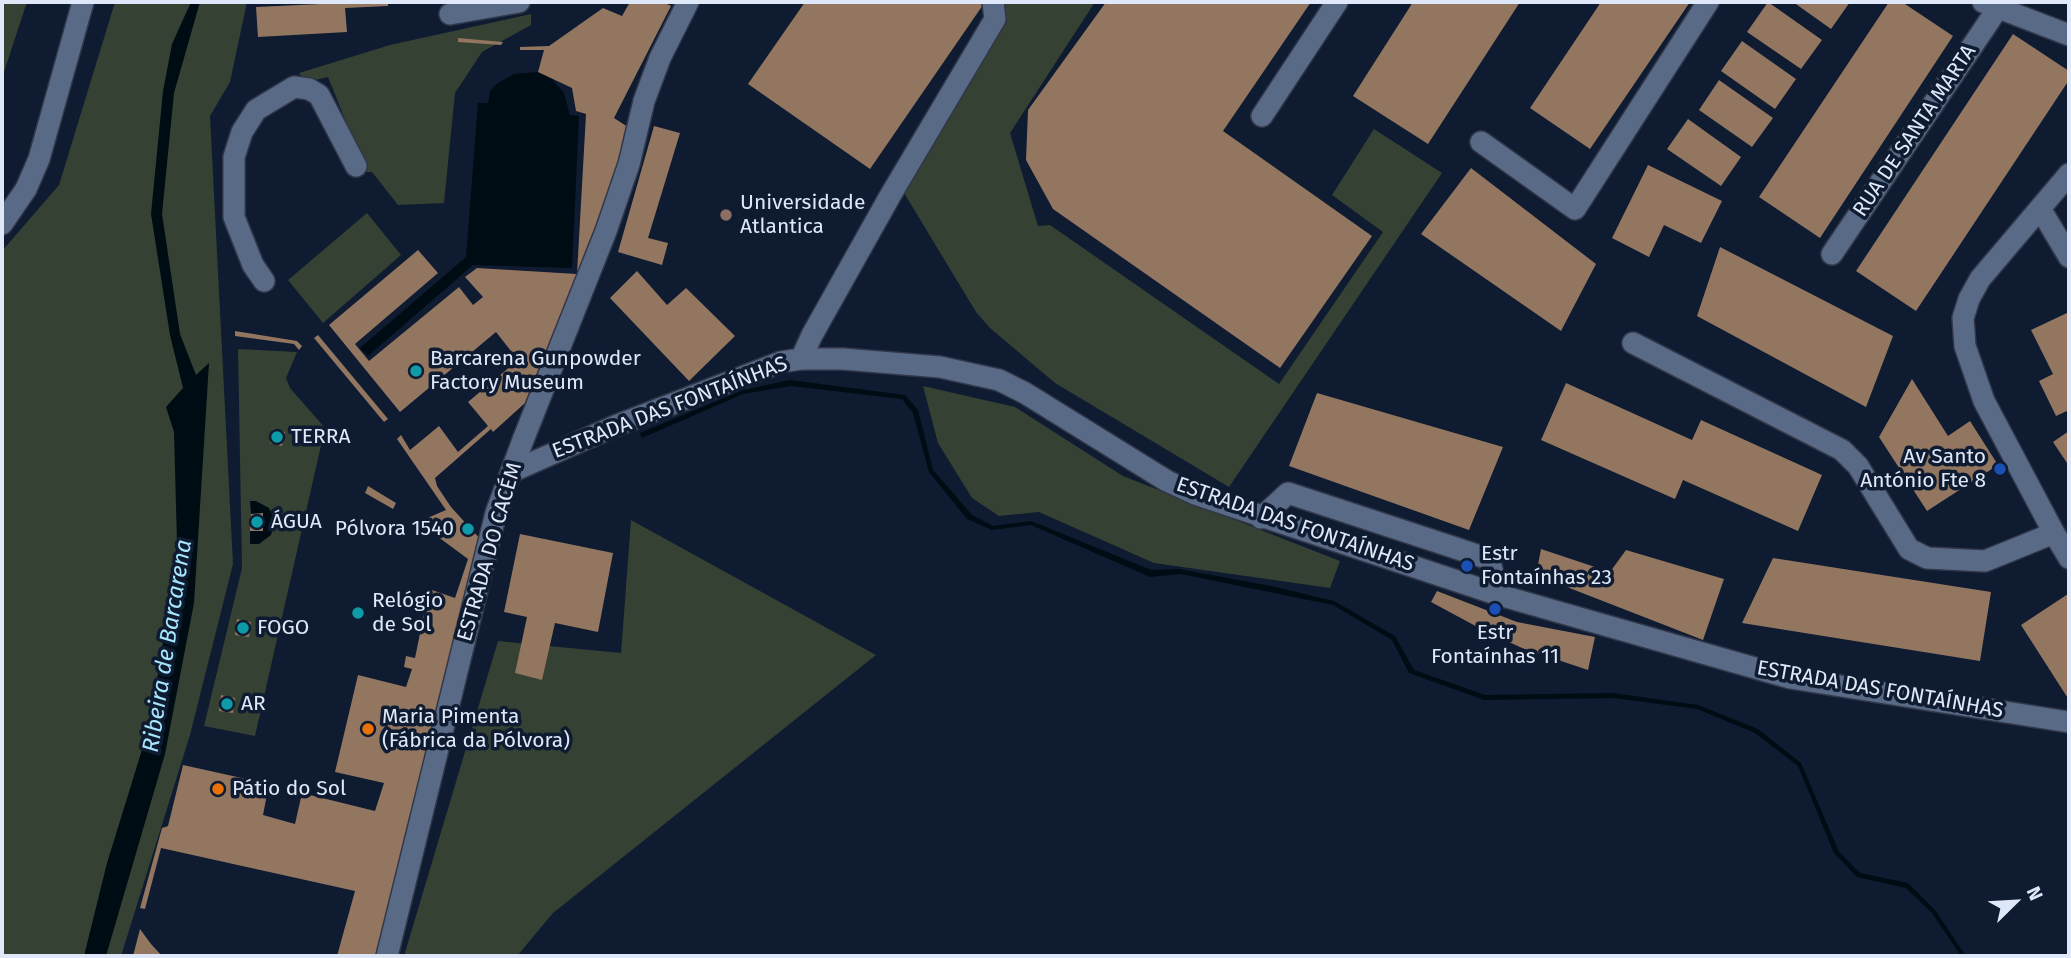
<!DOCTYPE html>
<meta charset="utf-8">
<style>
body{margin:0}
#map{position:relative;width:2071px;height:958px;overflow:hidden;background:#0e1b31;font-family:"Fira Sans",sans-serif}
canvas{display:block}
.frame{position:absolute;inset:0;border:4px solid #dfe8f8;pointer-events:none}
.north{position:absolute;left:1980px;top:867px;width:70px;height:70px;-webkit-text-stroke:5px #0e1b31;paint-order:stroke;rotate:66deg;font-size:19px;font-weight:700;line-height:28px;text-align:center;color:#dfe8f8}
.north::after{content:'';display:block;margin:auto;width:24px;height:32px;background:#dfe8f8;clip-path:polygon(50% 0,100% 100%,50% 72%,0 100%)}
</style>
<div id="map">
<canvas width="2071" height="958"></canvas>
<div class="frame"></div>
<div class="north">N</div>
</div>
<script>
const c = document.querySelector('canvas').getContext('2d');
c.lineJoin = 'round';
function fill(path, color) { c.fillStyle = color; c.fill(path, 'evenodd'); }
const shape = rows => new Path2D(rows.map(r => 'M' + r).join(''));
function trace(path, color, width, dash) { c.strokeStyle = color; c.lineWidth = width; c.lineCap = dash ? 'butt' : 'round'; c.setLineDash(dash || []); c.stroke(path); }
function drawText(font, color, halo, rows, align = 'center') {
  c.font = font + ' "Fira Sans",sans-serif'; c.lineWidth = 7; c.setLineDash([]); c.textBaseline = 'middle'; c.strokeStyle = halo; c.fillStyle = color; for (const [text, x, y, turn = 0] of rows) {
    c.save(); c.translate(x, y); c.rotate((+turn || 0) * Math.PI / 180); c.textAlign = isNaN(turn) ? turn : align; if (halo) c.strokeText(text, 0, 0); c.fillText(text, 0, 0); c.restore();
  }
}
const green = shape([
 [2,2,27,2,2,78],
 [115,2,247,2,230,82,210,116,233,564,190,735,121,956,2,956,2,251,59,185],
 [993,2,1095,2,1010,133,1038,226,1050,225,1279,384,1383,232,1332,195,1374,129,1442,173,1229,487,1055,383,990,328,976,312,898,183],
 [531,14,531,25,482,52,455,93,444,203,398,205,372,172,366,172,328,77,306,82,299,73,390,45],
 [367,213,401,255,323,323,288,280],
 [238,349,297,352,286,378,290,388,325,428,255,736,204,726,242,568],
 [923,386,1015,407,1123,476,1340,561,1330,588,1154,563,1039,512,999,516,972,498,938,443],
 [631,520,876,655,553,913,517,956,404,956,498,641,621,653]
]);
const water = shape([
 [191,2,200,2,174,93,162,214,180,334,196,375,209,363,194,603,165,754,106,956,84,956,107,863,145,740,159,669,177,543,174,432,166,407,183,388,170,335,151,214,163,91,172,44],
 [538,72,552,79,564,93,570,115,579,116,572,268,473,265,368,356,360,348,466,257,478,103,488,103,490,91,498,83,514,74],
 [790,380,905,395,918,410,933,470,972,515,993,526,1031,521,1151,570,1179,569,1271,586,1334,601,1395,636,1414,670,1485,695,1613,693,1698,705,1758,729,1801,763,1839,852,1860,873,1908,883,1935,910,1966,956,1961,956,1932,913,1906,888,1857,877,1834,853,1798,766,1755,733,1697,709,1614,698,1484,700,1409,673,1392,640,1333,605,1181,574,1150,577,1031,525,992,530,967,519,929,472,913,413,902,399,791,386,743,394,642,438,640,433,743,390],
 [250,501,256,501,269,508,275,521,271,535,259,544,250,544,250,531,255,531,254,514,251,514]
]);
const building = shape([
 [320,2,388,2,388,6,345,8,347,32,258,37,256,7,320,4],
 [630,2,663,2,671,6,614,118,628,127,603,224,557,324,525,403,493,432,491,429,435,478,437,486,451,507,482,541,377,956,337,956,355,891,161,848,145,909,140,908,162,828,168,826,183,765,269,784,263,815,295,824,302,793,375,811,384,783,335,772,358,675,406,687,412,669,404,667,406,656,415,658,429,589,455,598,468,559,418,522,446,510,397,439,401,435,410,450,439,426,458,452,488,426,468,402,518,360,496,332,400,412,329,325,418,250,438,273,355,344,369,361,459,287,473,305,483,297,465,277,477,268,577,274,586,114,576,111,572,88,538,72,544,50,520,50,520,47,549,46,603,8,622,16],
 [805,2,985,2,870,169,748,84],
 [1106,2,1311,2,1223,131,1372,236,1280,368,1053,209,1026,160,1028,110],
 [1413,2,1520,2,1428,144,1353,96],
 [1601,2,1690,2,1590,149,1530,108],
 [1768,2,1822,40,1801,69,1747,32],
 [1793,2,1850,2,1831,29],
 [1889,2,1902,2,1953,36,1820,238,1759,197],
 [2013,34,2069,71,2069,80,1916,311,1856,271],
 [458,38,503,42,501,45,458,42],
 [1742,41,1796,79,1775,109,1721,71],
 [1719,80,1773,118,1752,147,1699,110],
 [1688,119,1741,157,1721,186,1667,149],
 [654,126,680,133,648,238,668,243,662,265,618,252],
 [1648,165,1722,201,1701,243,1664,225,1649,257,1612,238],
 [1471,168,1596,264,1561,331,1421,234],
 [1720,247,1893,336,1866,407,1697,316],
 [637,271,667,305,686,288,735,336,689,381,610,298],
 [2069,312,2069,410,2056,416,2039,381,2053,374,2031,330],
 [235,331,297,341,302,346,299,350,294,344,235,336],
 [318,335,388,419,384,422,314,338],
 [1912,379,1948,436,1970,421,1998,465,1927,511,1879,437],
 [1566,383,1692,440,1701,420,1822,475,1798,531,1683,480,1675,499,1541,440],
 [1317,393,1503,447,1469,530,1289,466],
 [273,429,285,432,282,446,270,443],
 [2069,431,2069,466,2053,442],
 [368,486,396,503,393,509,365,493],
 [263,513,263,531,250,531,251,514],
 [520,534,613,553,598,632,555,623,542,680,515,673,527,617,504,612],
 [1541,549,1610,572,1626,550,1724,579,1703,640,1536,575],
 [1773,558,1991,592,1980,661,1742,623],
 [1437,591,1517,622,1595,637,1588,670,1522,648,1483,630,1431,602],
 [2068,594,2069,597,2069,700,2021,625],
 [237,619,251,622,249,637,235,635],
 [221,695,235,698,233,713,219,711],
 [140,929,151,944,162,956,133,956]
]);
const minor = shape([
 [1983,2,2069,35],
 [450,14,519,2],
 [1262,116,1337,2],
 [1481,142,1575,209,1708,2],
 [2069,174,1980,279,1969,299,1963,318,1965,346,1984,401,2054,533,2069,558],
 [2041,210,2069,257],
 [2,224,26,189,39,159,83,2],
 [1832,254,1998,8],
 [264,281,253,265,234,217,234,157,242,132,256,110,294,87,309,89,319,95,356,166],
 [1633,343,1842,450,1858,466,1909,549,1927,558,1985,561,2054,533],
 [801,359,812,335,890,196,995,19,993,2],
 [511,472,615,426,781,362,801,359,843,359,940,367,999,380,1025,393,1167,481,1195,494,1499,595,1790,678,2069,722],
 [1261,518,1288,493,1489,559,1499,595],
 [387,956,496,513,523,440,606,231,629,164,644,101,660,58,688,2]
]);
const markers = [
 [726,215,7,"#8d6e63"],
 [416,371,7,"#0f9aa8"],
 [277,437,7,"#0f9aa8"],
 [2000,469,7,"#1a4fb4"],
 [257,522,7,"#0f9aa8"],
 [468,529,7,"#0f9aa8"],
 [1467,566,7,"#1a4fb4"],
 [1495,609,7,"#1a4fb4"],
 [358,613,7,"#0f9aa8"],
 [243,628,7,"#0f9aa8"],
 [227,704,7,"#0f9aa8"],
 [368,729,7,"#e8710a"],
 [218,789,7,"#e8710a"]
];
const streetNames = [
 ["RUA DE SANTA MARTA",1915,131,-56],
 ["ESTRADA DAS FONTAÍNHAS",670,408,-21],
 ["ESTRADA DAS FONTAÍNHAS",1295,525,19],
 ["ESTRADA DO CACÉM",490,552,-74],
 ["ESTRADA DAS FONTAÍNHAS",1880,690,10]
];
const poiNames = [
 ["Universidade",740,203],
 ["Atlantica",740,227],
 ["Barcarena Gunpowder",430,359],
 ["Factory Museum",430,383],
 ["TERRA",291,437],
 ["Av Santo",1986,457,"right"],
 ["António Fte 8",1986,481,"right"],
 ["ÁGUA",271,522],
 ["Pólvora 1540",454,529,"right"],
 ["Estr",1481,554],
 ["Fontaínhas 23",1481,578],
 ["Relógio",372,601],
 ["de Sol",372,625],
 ["FOGO",257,628],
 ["Estr",1495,633,"center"],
 ["Fontaínhas 11",1495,657,"center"],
 ["AR",241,704],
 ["Maria Pimenta",382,717],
 ["(Fábrica da Pólvora)",382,741],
 ["Pátio do Sol",232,789]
];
const waterNames = [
 ["Ribeira de Barcarena",168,646,-81]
];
fill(green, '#354132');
fill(water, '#000c13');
fill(building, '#927660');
trace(minor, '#313749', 24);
trace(minor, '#596a86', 21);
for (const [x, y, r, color] of markers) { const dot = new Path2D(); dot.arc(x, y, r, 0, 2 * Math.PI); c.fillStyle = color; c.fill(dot); trace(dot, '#0e1b31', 2.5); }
drawText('21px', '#dfe8f8', '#0e1b31', streetNames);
drawText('21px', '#dfe8f8', '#0e1b31', poiNames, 'left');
drawText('italic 23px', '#a6e6fd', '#0e1b31', waterNames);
</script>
